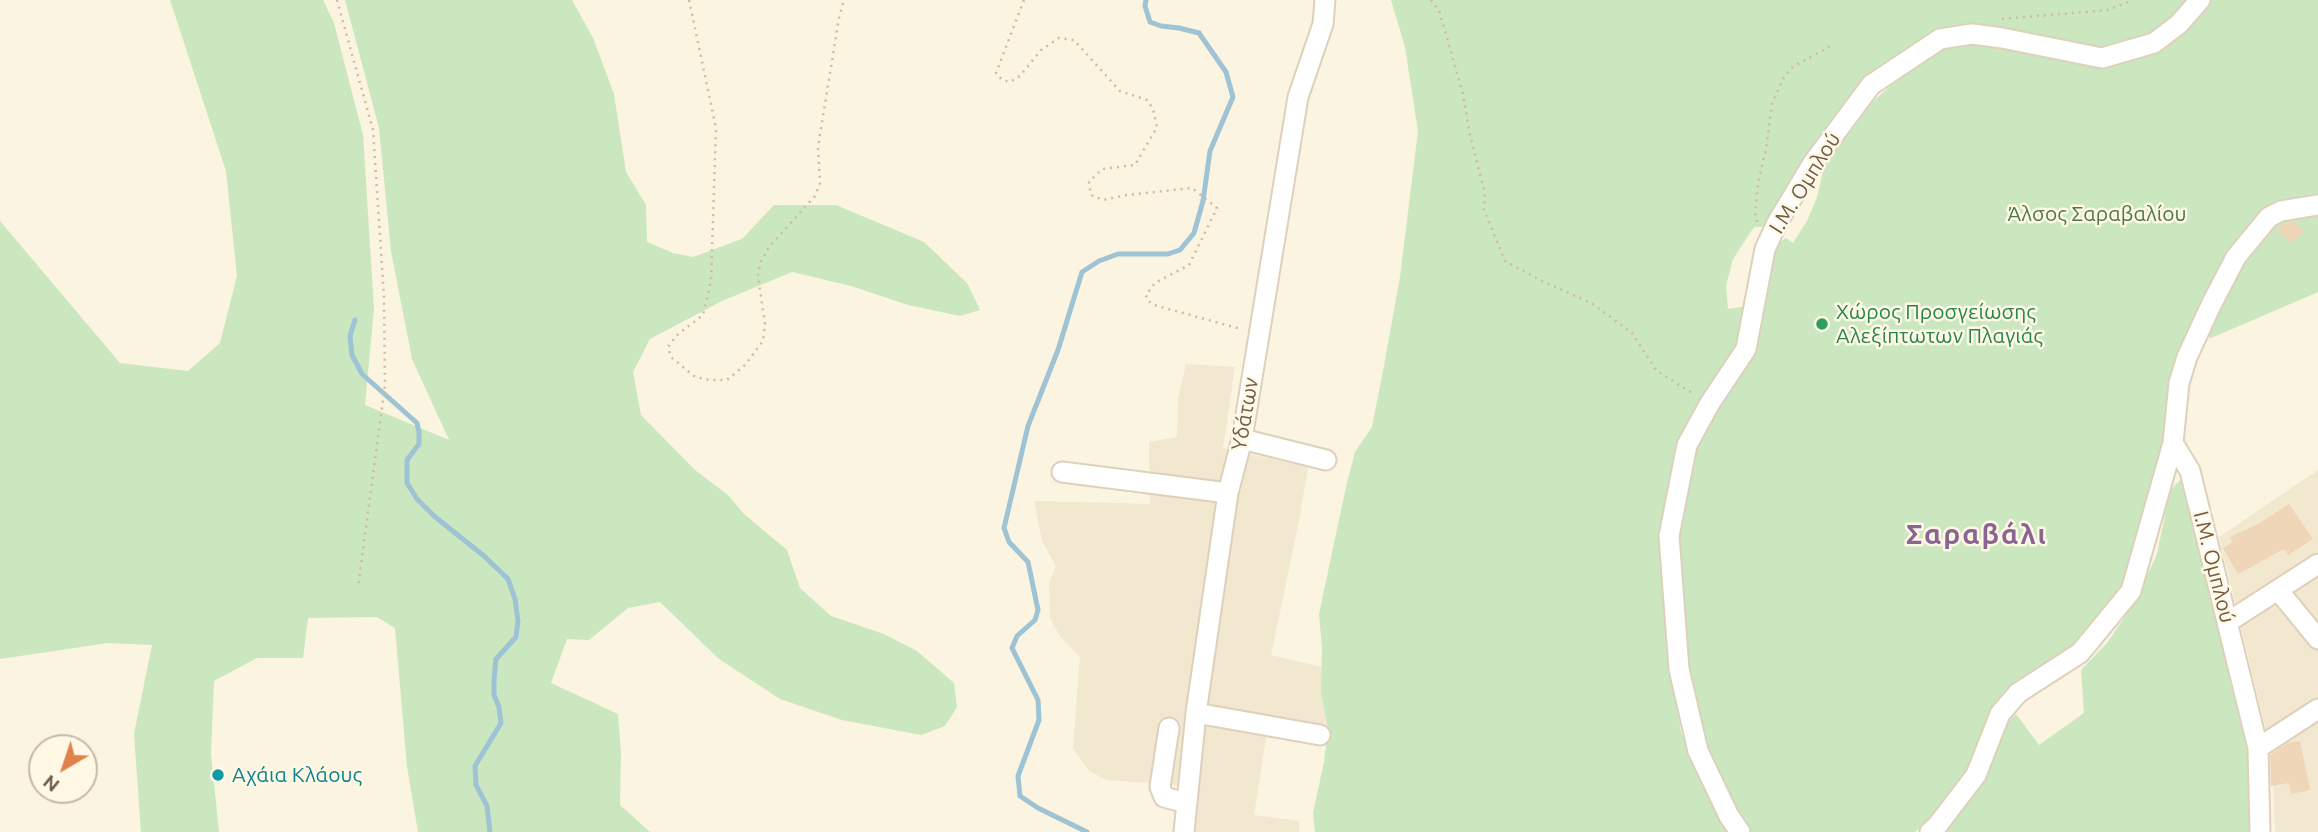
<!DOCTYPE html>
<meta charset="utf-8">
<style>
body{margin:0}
#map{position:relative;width:2318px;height:832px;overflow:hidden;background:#fbf4e0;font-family:Ubuntu,sans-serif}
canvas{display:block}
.north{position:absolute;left:28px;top:734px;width:70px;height:70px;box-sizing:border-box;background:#fef8e5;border:2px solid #c5baa7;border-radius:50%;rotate:219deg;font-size:19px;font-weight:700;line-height:28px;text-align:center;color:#6f5c49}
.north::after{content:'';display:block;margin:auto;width:24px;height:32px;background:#e0824a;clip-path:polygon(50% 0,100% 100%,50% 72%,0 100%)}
</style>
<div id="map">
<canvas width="2318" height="832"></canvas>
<div class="north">N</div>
</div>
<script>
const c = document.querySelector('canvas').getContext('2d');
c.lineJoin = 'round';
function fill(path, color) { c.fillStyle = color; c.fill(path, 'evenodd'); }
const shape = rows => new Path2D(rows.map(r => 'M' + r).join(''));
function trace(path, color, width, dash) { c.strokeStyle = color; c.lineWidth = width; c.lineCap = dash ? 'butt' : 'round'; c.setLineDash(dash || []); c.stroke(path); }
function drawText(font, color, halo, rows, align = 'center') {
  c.font = font + ' Ubuntu,sans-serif'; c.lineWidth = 5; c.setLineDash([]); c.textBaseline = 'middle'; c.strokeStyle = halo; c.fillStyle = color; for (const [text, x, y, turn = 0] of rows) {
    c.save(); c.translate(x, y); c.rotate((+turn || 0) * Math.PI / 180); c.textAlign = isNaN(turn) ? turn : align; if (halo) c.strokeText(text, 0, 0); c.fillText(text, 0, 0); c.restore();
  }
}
const residential = shape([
 [1186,364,1235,367,1223,448,1308,467,1299,521,1271,655,1322,667,1321,693,1328,729,1269,719,1254,815,1299,821,1299,832,1187,832,1191,786,1107,780,1089,771,1073,748,1080,657,1060,636,1050,618,1049,583,1056,566,1042,541,1034,501,1150,504,1149,442,1177,437,1178,399],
 [2318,470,2318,832,2275,832,2272,755,2219,537]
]);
const green = shape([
 [170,0,323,0,334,23,363,135,374,308,365,405,449,440,412,359,391,251,379,128,345,0,572,0,593,38,614,94,626,172,646,205,647,242,673,253,693,257,742,239,774,205,836,205,924,242,967,283,980,310,960,316,908,305,851,286,792,272,722,301,650,339,633,372,641,415,695,470,728,495,744,514,787,550,800,588,831,616,884,634,917,651,954,683,957,707,945,726,921,735,842,720,780,699,719,659,660,602,628,608,589,640,567,639,551,683,618,714,621,752,620,805,650,832,418,832,407,767,395,628,377,617,308,618,303,658,257,658,214,681,211,754,219,832,141,832,134,734,152,645,108,643,0,659,0,221,120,363,188,371,220,343,237,276,226,171],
 [1391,0,2318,0,2318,292,2211,338,2191,327,2132,562,2114,600,2082,641,2020,682,1966,778,1938,814,1915,832,1751,832,1736,810,1714,765,1702,733,1692,695,1686,650,1679,549,1681,518,1690,466,1712,417,1736,383,1756,346,1770,263,1777,244,1786,238,1793,243,1807,221,1817,197,1823,171,1838,143,1868,106,1900,77,1867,79,1844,105,1765,227,1754,227,1733,259,1726,286,1728,309,1746,306,1741,334,1730,361,1679,449,1666,492,1661,539,1671,671,1681,732,1703,785,1730,832,1315,832,1313,813,1324,762,1328,729,1321,693,1322,647,1319,614,1346,487,1355,452,1372,427,1383,371,1400,277,1418,131,1405,47],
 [2180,480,2187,485,2252,751,2255,832,1943,832,1968,804,1987,772,2006,724,2016,714,2039,745,2084,713,2081,670,2107,643,2135,602,2157,554,2170,491]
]);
const stream = shape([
 [355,320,350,336,352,355,362,374,417,423,419,432,419,444,407,460,407,483,417,499,434,516,484,556,508,579,515,599,518,621,516,637,496,659,494,679,494,695,499,707,501,723,475,766,476,785,487,806,490,832],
 [1087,832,1038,808,1020,796,1018,776,1039,720,1038,700,1012,648,1017,636,1035,620,1038,610,1028,562,1009,542,1004,528,1028,426,1058,350,1082,272,1099,261,1118,254,1168,254,1180,250,1194,233,1203,201,1210,151,1233,97,1226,72,1199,33,1179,28,1161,26,1150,22,1145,6,1146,0]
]);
const building = shape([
 [2294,221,2304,231,2292,243,2275,229,2285,223],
 [2289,504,2313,539,2288,555,2284,549,2238,574,2223,548,2233,542,2230,537,2258,524],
 [2300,741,2310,790,2291,794,2289,783,2271,786,2270,755,2288,743]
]);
const path = shape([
 [337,0,373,130,384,297,385,385,358,587],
 [689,0,716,128,711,281,703,315,676,336,668,347,671,357,695,377,710,380,727,380,745,365,763,341,765,324,758,276,760,263,769,247,815,196,820,183,818,147,839,18,844,0],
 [1024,0,996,73,1002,80,1010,82,1020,76,1041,50,1059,38,1074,40,1120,91,1147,100,1153,109,1157,127,1135,165,1102,169,1089,182,1091,195,1103,200,1127,195,1192,188,1217,208,1189,265,1155,283,1146,295,1147,300,1154,305,1241,329],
 [1431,0,1439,10,1463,94,1470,135,1485,194,1484,210,1505,261,1540,280,1593,304,1632,333,1656,370,1695,395],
 [2002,19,2108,10,2133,0],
 [1757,222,1755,213,1758,184,1766,149,1772,104,1783,79,1791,68,1834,44]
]);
const minor = shape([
 [1242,439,1326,460],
 [2173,443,2190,471,2258,748,2260,832],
 [1062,472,1228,493],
 [2278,590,2318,639],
 [2228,622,2318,564],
 [1196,713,1320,735],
 [1169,728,1160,787,1164,797,1186,803],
 [2258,748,2318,709],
 [1184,832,1196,713,1228,493,1242,439,1298,97,1323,24,1325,0],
 [1740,832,1729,816,1698,751,1679,669,1669,536,1687,445,1710,403,1746,349,1765,249,1777,223,1813,163,1871,85,1940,39,1972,34,2002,38,2102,58,2154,43,2179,24,2200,0],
 [1930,832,1937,826,1976,775,2000,714,2018,693,2080,653,2131,591,2173,443,2179,383,2187,357,2212,303,2236,257,2269,217,2281,211,2318,205]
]);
const markers = [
 [1822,324,7,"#2e9e5b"],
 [218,775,7,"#0f9aa8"]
];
const streetNames = [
 ["Ι.Μ. Ομπλού",1805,183,-58],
 ["Υδάτων",1245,414,-80],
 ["Ι.Μ. Ομπλού",2214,567,76]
];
const parkNames = [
 ["Άλσος Σαραβαλίου",2097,214]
];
const leisureNames = [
 ["Χώρος Προσγείωσης",1836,312],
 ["Αλεξίπτωτων Πλαγιάς",1836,336]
];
const cultureNames = [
 ["Αχάια Κλάους",232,775]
];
const districtNames = [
 ["Σαραβάλι",1977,535]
];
fill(residential, '#f2e7cf');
fill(green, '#cae7c0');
trace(stream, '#9dc3d4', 5);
fill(building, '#efd6b9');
trace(minor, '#ded1bc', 23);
trace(path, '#d3ba9d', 2.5, [2, 5]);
trace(minor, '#fff', 19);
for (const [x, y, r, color] of markers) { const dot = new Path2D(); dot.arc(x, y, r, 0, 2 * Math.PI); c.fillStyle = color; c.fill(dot); trace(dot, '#fef8e5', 2.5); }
drawText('21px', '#6f5c49', '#fef8e5', streetNames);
drawText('21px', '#4c7a44', '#fef8e5', parkNames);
drawText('21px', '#27864d', '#fef8e5', leisureNames, 'left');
drawText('21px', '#0d838f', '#fef8e5', cultureNames, 'left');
c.letterSpacing = '2px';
drawText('bold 28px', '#8a6493', '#fef8e5', districtNames);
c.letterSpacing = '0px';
</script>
